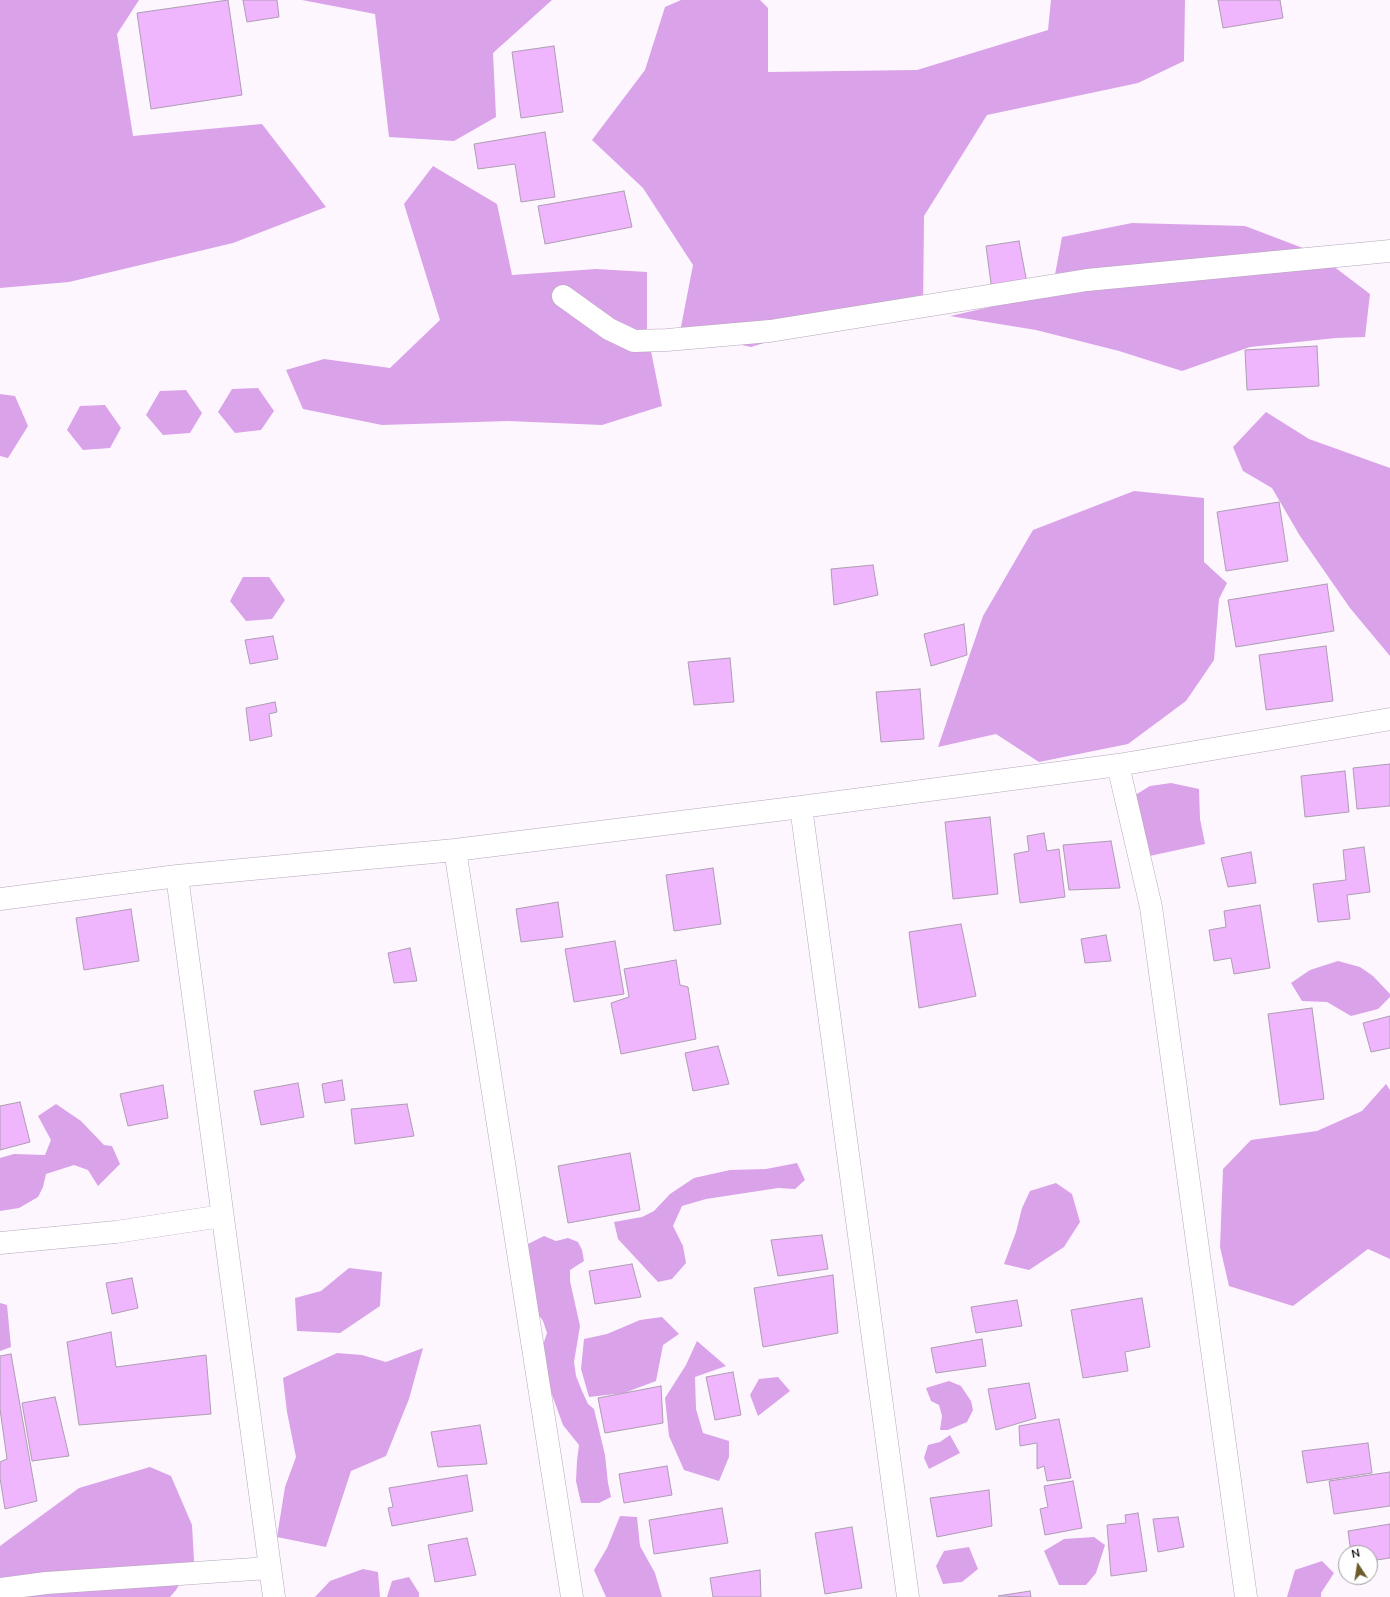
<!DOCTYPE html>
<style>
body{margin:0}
#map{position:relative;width:1390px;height:1597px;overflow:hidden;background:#fdf6ff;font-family:"Nunito Sans",sans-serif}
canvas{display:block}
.north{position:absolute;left:1338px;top:1545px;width:40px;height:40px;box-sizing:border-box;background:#fff;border:1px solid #9f9da0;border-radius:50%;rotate:348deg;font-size:11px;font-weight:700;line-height:16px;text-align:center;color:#0f0a11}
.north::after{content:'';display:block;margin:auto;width:14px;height:18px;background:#6d5b29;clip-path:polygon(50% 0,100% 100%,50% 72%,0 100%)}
</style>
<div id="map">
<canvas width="1390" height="1597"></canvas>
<div class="north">N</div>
</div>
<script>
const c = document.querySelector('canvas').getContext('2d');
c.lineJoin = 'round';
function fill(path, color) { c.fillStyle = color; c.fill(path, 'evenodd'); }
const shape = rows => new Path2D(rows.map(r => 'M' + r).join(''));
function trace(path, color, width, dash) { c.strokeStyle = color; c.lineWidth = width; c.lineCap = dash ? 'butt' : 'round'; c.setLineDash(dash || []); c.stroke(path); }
const forest = shape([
 [0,0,139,0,117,34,133,136,262,124,326,207,233,243,69,282,0,288],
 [302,0,552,0,493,53,496,117,454,141,389,137,375,14],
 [681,0,760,0,768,8,768,72,917,70,1048,30,1051,0,1185,0,1184,61,1138,83,987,115,924,216,923,312,861,313,751,347,680,332,693,265,643,188,592,140,645,70,665,7],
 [433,166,497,204,512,275,596,269,647,272,647,331,662,406,602,425,508,421,382,425,303,409,286,370,324,359,390,368,440,320,404,204],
 [1132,223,1245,226,1316,253,1370,294,1365,337,1336,338,1250,347,1182,371,1119,351,1036,330,950,316,999,305,1054,280,1062,237],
 [258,388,274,411,261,430,235,433,218,412,232,389],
 [186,390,202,413,190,433,163,435,146,415,160,391],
 [0,394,15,396,28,426,8,458,0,456],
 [105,405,121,428,110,448,83,450,67,430,80,406],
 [1266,412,1309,439,1390,468,1390,656,1350,608,1300,536,1272,488,1243,471,1233,447],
 [1134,491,1204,498,1204,562,1227,583,1219,599,1214,660,1186,701,1128,744,1039,762,996,734,938,747,983,616,1033,530],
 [243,577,269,577,285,600,272,619,246,621,230,601],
 [1171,783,1199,789,1200,819,1205,844,1145,857,1132,797,1150,786],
 [1338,961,1360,967,1373,976,1390,994,1390,997,1378,1009,1351,1016,1327,1002,1302,1001,1291,983,1310,970],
 [1386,1084,1390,1090,1390,1259,1368,1249,1293,1306,1229,1286,1220,1247,1223,1169,1251,1140,1317,1131,1362,1111],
 [56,1104,81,1121,104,1145,112,1146,120,1164,98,1186,88,1170,74,1165,46,1174,43,1187,38,1197,19,1208,0,1211,0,1158,14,1154,45,1155,51,1140,38,1116],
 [797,1163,805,1180,795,1189,778,1188,706,1199,682,1206,673,1226,683,1246,686,1263,672,1279,658,1282,618,1239,614,1222,642,1217,654,1211,670,1194,694,1178,730,1170,766,1169],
 [1056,1183,1072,1194,1080,1222,1064,1247,1029,1270,1004,1264,1016,1232,1022,1208,1030,1191],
 [544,1236,556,1241,568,1238,578,1242,582,1250,584,1261,570,1270,570,1281,580,1326,574,1362,576,1376,582,1391,588,1404,594,1409,605,1455,608,1483,611,1497,599,1503,581,1503,576,1481,577,1461,579,1445,563,1425,547,1381,540,1354,547,1333,543,1321,536,1311,528,1244],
 [349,1268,382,1272,380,1306,340,1333,297,1331,295,1298,321,1291],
 [0,1303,7,1305,11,1347,0,1351],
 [662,1317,679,1334,663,1345,656,1381,624,1393,589,1397,581,1369,584,1339,607,1334,640,1320],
 [697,1341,726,1366,695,1377,696,1409,703,1433,729,1441,729,1457,719,1481,684,1470,669,1436,665,1398,686,1365],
 [423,1348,409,1399,386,1456,351,1471,326,1547,277,1537,285,1487,296,1457,287,1412,283,1378,337,1353,362,1355,386,1362],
 [778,1377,790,1391,758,1416,750,1395,759,1379],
 [949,1381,961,1386,971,1401,973,1410,967,1422,948,1430,940,1430,942,1416,939,1405,931,1401,926,1388],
 [950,1435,960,1453,929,1469,924,1458,928,1445,940,1442],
 [150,1467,171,1476,192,1525,194,1561,176,1590,170,1597,5,1597,0,1580,0,1546,79,1488],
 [620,1516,637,1517,640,1546,655,1573,662,1597,606,1597,594,1570,607,1548],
 [1094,1537,1105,1545,1096,1573,1086,1585,1059,1585,1044,1551,1064,1539],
 [969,1547,978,1569,962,1582,943,1584,936,1566,944,1551],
 [1322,1561,1334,1573,1321,1593,1321,1597,1287,1597,1295,1570],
 [363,1569,378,1572,380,1597,315,1597,330,1581],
 [409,1577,419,1593,419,1597,387,1597,392,1581]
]);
const building = shape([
 [228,0,242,95,151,109,137,13,228,0],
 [243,0,277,0,279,17,247,22,243,0],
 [1218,0,1280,0,1283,18,1223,28,1218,0],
 [554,46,563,112,521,118,512,52,554,46],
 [545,132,555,197,521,202,515,164,478,169,474,144,545,132],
 [624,191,632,227,545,244,538,206,624,191],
 [1019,241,1027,283,992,291,986,246,1019,241],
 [1317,346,1319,386,1247,390,1245,350,1317,346],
 [1279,502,1288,561,1226,571,1217,512,1279,502],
 [873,565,878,595,834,605,831,569,873,565],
 [1327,584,1334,631,1236,647,1228,600,1327,584],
 [964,624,967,655,931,666,924,634,964,624],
 [273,636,278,659,250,664,245,640,273,636],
 [1326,646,1333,701,1266,710,1259,655,1326,646],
 [730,658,734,702,694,705,688,662,730,658],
 [920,689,924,739,881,742,876,692,920,689],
 [275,702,277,712,269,714,272,736,250,741,246,708,275,702],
 [1390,764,1390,806,1357,809,1353,768,1390,764],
 [1345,771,1349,812,1305,817,1301,776,1345,771],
 [990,817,998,894,953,899,945,822,990,817],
 [1044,833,1047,851,1059,849,1065,897,1020,903,1014,854,1029,851,1027,836,1044,833],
 [1111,841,1120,888,1069,890,1063,845,1111,841],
 [1364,847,1370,892,1347,895,1350,919,1318,922,1313,884,1346,880,1343,850,1364,847],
 [1251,852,1256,883,1228,887,1221,858,1251,852],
 [713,868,721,924,674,931,666,875,713,868],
 [558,902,563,937,521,942,516,909,558,902],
 [1260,905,1270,968,1234,974,1231,958,1214,961,1209,930,1226,927,1224,911,1260,905],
 [131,909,139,961,84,970,76,918,131,909],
 [961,924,976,996,919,1008,909,932,961,924],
 [1106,935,1111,961,1085,963,1081,939,1106,935],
 [615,941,624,994,574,1002,565,949,615,941],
 [410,948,417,981,394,983,388,953,410,948],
 [676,960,680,985,688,987,696,1039,621,1054,611,1003,629,997,624,969,676,960],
 [1312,1008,1324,1099,1280,1105,1268,1014,1312,1008],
 [1390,1016,1390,1048,1371,1052,1363,1023,1390,1016],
 [718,1046,729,1084,693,1091,685,1053,718,1046],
 [342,1080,345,1100,325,1103,322,1084,342,1080],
 [298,1083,304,1117,261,1125,254,1091,298,1083],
 [163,1085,168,1118,128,1126,120,1094,163,1085],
 [20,1102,30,1142,0,1150,0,1106,20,1102],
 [407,1104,414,1136,355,1144,351,1109,407,1104],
 [630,1153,640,1210,568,1223,558,1166,630,1153],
 [822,1235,828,1269,778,1276,771,1240,822,1235],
 [632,1264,641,1297,595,1304,589,1271,632,1264],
 [833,1275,838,1333,763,1347,754,1288,833,1275],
 [132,1278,138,1308,112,1314,106,1283,132,1278],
 [1142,1298,1150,1347,1125,1352,1128,1371,1083,1378,1071,1310,1142,1298],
 [1017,1300,1022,1326,976,1333,971,1307,1017,1300],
 [111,1332,116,1367,206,1355,211,1414,79,1425,67,1342,111,1332],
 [982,1339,986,1366,936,1373,931,1348,982,1339],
 [11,1354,37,1501,5,1509,0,1478,0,1462,7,1459,0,1409,0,1356,11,1354],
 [733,1372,741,1415,715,1420,706,1377,733,1372],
 [1029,1383,1036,1418,996,1430,988,1389,1029,1383],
 [661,1386,663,1423,605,1433,598,1398,661,1386],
 [55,1397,69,1456,32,1461,22,1403,55,1397],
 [1059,1419,1071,1478,1047,1481,1044,1466,1037,1469,1037,1443,1020,1446,1019,1426,1059,1419],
 [480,1425,487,1464,438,1467,431,1432,480,1425],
 [1368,1443,1372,1473,1307,1483,1302,1451,1368,1443],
 [667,1466,672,1495,624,1503,619,1474,667,1466],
 [1390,1472,1390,1506,1334,1514,1329,1481,1390,1472],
 [467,1475,473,1511,392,1526,388,1508,393,1507,389,1488,467,1475],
 [1073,1481,1082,1528,1045,1535,1040,1509,1048,1507,1044,1486,1073,1481],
 [989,1490,992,1526,937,1537,930,1498,989,1490],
 [722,1508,728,1543,654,1554,649,1520,722,1508],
 [1138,1513,1147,1571,1111,1576,1107,1525,1126,1523,1125,1515,1138,1513],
 [1178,1517,1184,1547,1158,1552,1153,1519,1178,1517],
 [1390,1524,1390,1558,1370,1561,1370,1553,1351,1553,1348,1531,1390,1524],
 [852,1527,862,1588,825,1594,815,1533,852,1527],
 [467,1538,476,1575,435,1582,428,1545,467,1538],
 [760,1570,761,1597,713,1597,710,1578,760,1570],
 [1030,1591,1031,1597,998,1596,1030,1591]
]);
const minor = shape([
 [563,296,609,329,634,341,667,340,770,331,1087,280,1390,251],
 [1118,765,1151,907,1246,1597],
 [801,807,908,1597],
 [455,850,572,1597],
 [177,876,274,1597],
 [0,899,177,876,455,850,801,807,1118,765,1390,719],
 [0,1243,116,1232,222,1216],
 [0,1589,46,1583,269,1568]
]);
fill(forest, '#daa2e8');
fill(building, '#efb5fd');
trace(building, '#ae9db2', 1);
trace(minor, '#b6a6bb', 23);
trace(minor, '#fff', 22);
</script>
